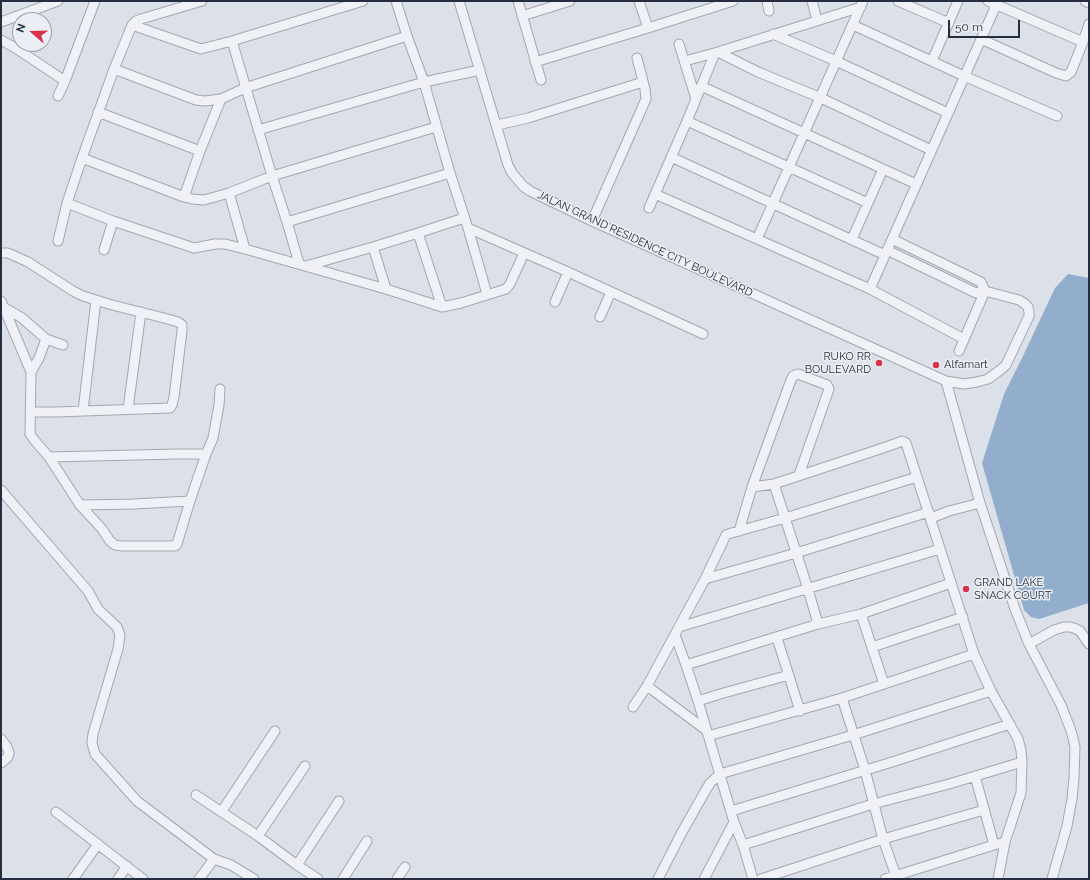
<!DOCTYPE html>
<style>
body{margin:0}
#map{position:relative;width:1090px;height:880px;overflow:hidden;background:#dce0e8;font-family:Raleway,sans-serif}
canvas{display:block}
.frame{position:absolute;inset:0;border:2px solid #242e3f;pointer-events:none}
.north{position:absolute;left:12px;top:12px;width:40px;height:40px;box-sizing:border-box;background:#ebeff5;border:1px solid #9ba2ac;border-radius:50%;rotate:290deg;font-size:11px;font-weight:700;line-height:16px;text-align:center;color:#242e3f}
.north::after{content:'';display:block;margin:auto;width:14px;height:18px;background:#db324c;clip-path:polygon(50% 0,100% 100%,50% 72%,0 100%)}
.scale{position:absolute;left:948px;top:20px;width:72px;height:18px;box-sizing:border-box;border:2px solid #242e3f;border-top:0;padding-left:5px;font-size:12px;line-height:14px;white-space:nowrap;color:#242e3f;-webkit-text-stroke:3px #ebeff5;paint-order:stroke}
</style>
<div id="map">
<canvas width="1090" height="880"></canvas>
<div class="frame"></div>
<div class="north">N</div>
<div class="scale">50 m</div>
</div>
<script>
const c = document.querySelector('canvas').getContext('2d');
c.lineJoin = 'round';
function fill(path, color) { c.fillStyle = color; c.fill(path, 'evenodd'); }
const shape = rows => new Path2D(rows.map(r => 'M' + r).join(''));
function trace(path, color, width, dash) { c.strokeStyle = color; c.lineWidth = width; c.lineCap = dash ? 'butt' : 'round'; c.setLineDash(dash || []); c.stroke(path); }
function drawText(font, color, halo, rows, align = 'center') {
  c.font = font + ' Raleway,sans-serif'; c.lineWidth = 3; c.setLineDash([]); c.textBaseline = 'middle'; c.strokeStyle = halo; c.fillStyle = color; for (const [text, x, y, turn = 0] of rows) {
    c.save(); c.translate(x, y); c.rotate((+turn || 0) * Math.PI / 180); c.textAlign = isNaN(turn) ? turn : align; if (halo) c.strokeText(text, 0, 0); c.fillText(text, 0, 0); c.restore();
  }
}
const water = shape([
 [1068,274,1089,278,1089,603,1039,619,1031,617,1024,610,982,463,1004,394,1023,356,1055,288]
]);
const minor = shape([
 [396,1,407,36,424,82,450,173,468,228,487,294],
 [459,1,508,165,512,173,523,186,530,191,592,221,946,381,964,384,977,382,988,379,999,371,1006,365,1029,316,1029,312,1028,307,1024,303,1019,300,985,291,976,293,887,250],
 [518,1,541,80],
 [639,1,648,28],
 [767,1,769,11],
 [812,1,817,20],
 [898,1,949,23],
 [1085,1,1089,3],
 [522,16,570,1],
 [1,22,58,1],
 [132,25,201,49,232,41,363,1],
 [853,25,964,76,1057,116],
 [773,34,836,61,948,113],
 [981,39,1056,73,1066,76,1071,72,1083,42,988,1],
 [1,40,17,49,65,81],
 [232,41,272,176,287,222,299,263],
 [1083,42,1089,24],
 [679,44,696,99],
 [718,52,758,72,821,98,931,150],
 [685,61,718,52,861,7],
 [932,61,958,1],
 [535,62,648,28,733,1],
 [114,69,196,100,205,101,221,99,245,88,407,36],
 [701,86,916,184],
 [58,96,65,81,95,1],
 [98,112,200,151],
 [687,121,868,203],
 [497,125,528,118,643,82],
 [258,130,424,82,480,70],
 [671,157,885,255],
 [82,158,184,197,192,199,204,200,229,193,272,176,436,127],
 [229,193,245,249],
 [655,194,870,289,964,339],
 [184,197,200,151,221,99],
 [67,203,113,221,194,248,215,244,225,244,245,249,386,289,442,307,461,303,506,289,510,284,524,253],
 [649,208,687,121,715,53],
 [592,221,646,99,645,89,637,58],
 [287,222,450,173],
 [468,228,568,272,703,334],
 [418,233,442,307],
 [757,239,863,1],
 [852,239,883,169],
 [892,239,981,282,985,291,959,351],
 [58,241,67,203,82,158,114,69,132,25,136,21,141,19,202,1],
 [373,247,386,289],
 [104,250,113,221],
 [1,253,8,253,28,262,73,291,83,296,112,305,164,318,178,322,182,325,182,331,174,397,172,405,170,408,56,412,30,412],
 [306,266,373,247,418,233,464,218],
 [870,289,998,1],
 [1,301,31,372,30,434,35,441,49,457,80,505,102,529,110,541,115,545,122,546,175,546,177,544,190,501,206,454,213,438,219,405,220,389],
 [555,302,568,272],
 [5,308,22,318,46,339,63,345],
 [600,317,611,292],
 [31,372,39,358,46,339],
 [946,381,980,503,1015,609,1029,644,1061,705,1070,728,1073,738,1075,747,1074,778,1072,799,1067,826,1052,879],
 [128,409,141,312],
 [83,411,96,300],
 [49,457,178,454,206,454],
 [774,484,808,589,818,624],
 [752,487,774,484,874,451,900,442,902,441,906,443,974,654,991,691,1018,739,1021,750,1022,762,1021,793,1005,842,998,879],
 [1,490,88,591,98,609,117,627,120,635,118,649,93,734,92,743,95,754,137,801,214,859,231,865,254,879],
 [80,505,134,504,190,501],
 [931,518,949,511,980,503],
 [739,531,752,487,791,380,793,376,798,374,827,385,829,389,799,475],
 [705,579,796,553,929,512],
 [861,614,884,684],
 [679,627,940,549],
 [675,635,686,665,698,701,734,822,743,845,753,879],
 [777,638,800,711],
 [1029,644,1054,630,1064,627,1070,627,1074,628,1080,631,1089,644],
 [872,647,963,617],
 [686,665,818,624,861,614,951,583],
 [647,686,706,730],
 [842,698,865,770,883,839,897,879],
 [698,701,720,694,789,675],
 [633,707,647,686,705,579,726,535,728,534,785,518,917,477],
 [708,736,842,698,974,654],
 [1,739,7,747,9,753,8,757,1,763],
 [975,776,994,845],
 [196,795,258,836,297,865,318,879],
 [222,811,275,731],
 [731,811,889,763,1010,724],
 [56,812,143,879],
 [258,836,305,766],
 [743,845,873,804,949,784,1022,762],
 [297,865,339,801],
 [73,879,98,844],
 [118,879,127,866],
 [199,879,214,859],
 [343,879,367,841],
 [397,879,405,867],
 [658,879,681,834,703,795,710,783,720,774,853,735,991,691],
 [704,879,734,822],
 [761,879,883,839,984,810],
 [885,879,994,845,1005,842]
]);
const markers = [
 [879,363,4,"#db324c"],
 [936,365,4,"#db324c"],
 [966,589,4,"#db324c"]
];
const streetNames = [
 ["JALAN GRAND RESIDENCE CITY BOULEVARD",645,244,25]
];
const poiNames = [
 ["RUKO RR",871,357,"right"],
 ["BOULEVARD",871,370,"right"],
 ["Alfamart",944,365],
 ["GRAND LAKE",974,583],
 ["SNACK COURT",974,596]
];
fill(water, '#92aecc');
trace(minor, '#a1a7b2', 11);
trace(minor, '#eff1f6', 9);
for (const [x, y, r, color] of markers) { const dot = new Path2D(); dot.arc(x, y, r, 0, 2 * Math.PI); c.fillStyle = color; c.fill(dot); trace(dot, '#ebeff5', 1.5); }
drawText('11px', '#242e3f', '#ebeff5', streetNames);
drawText('11px', '#242e3f', '#ebeff5', poiNames, 'left');
</script>
